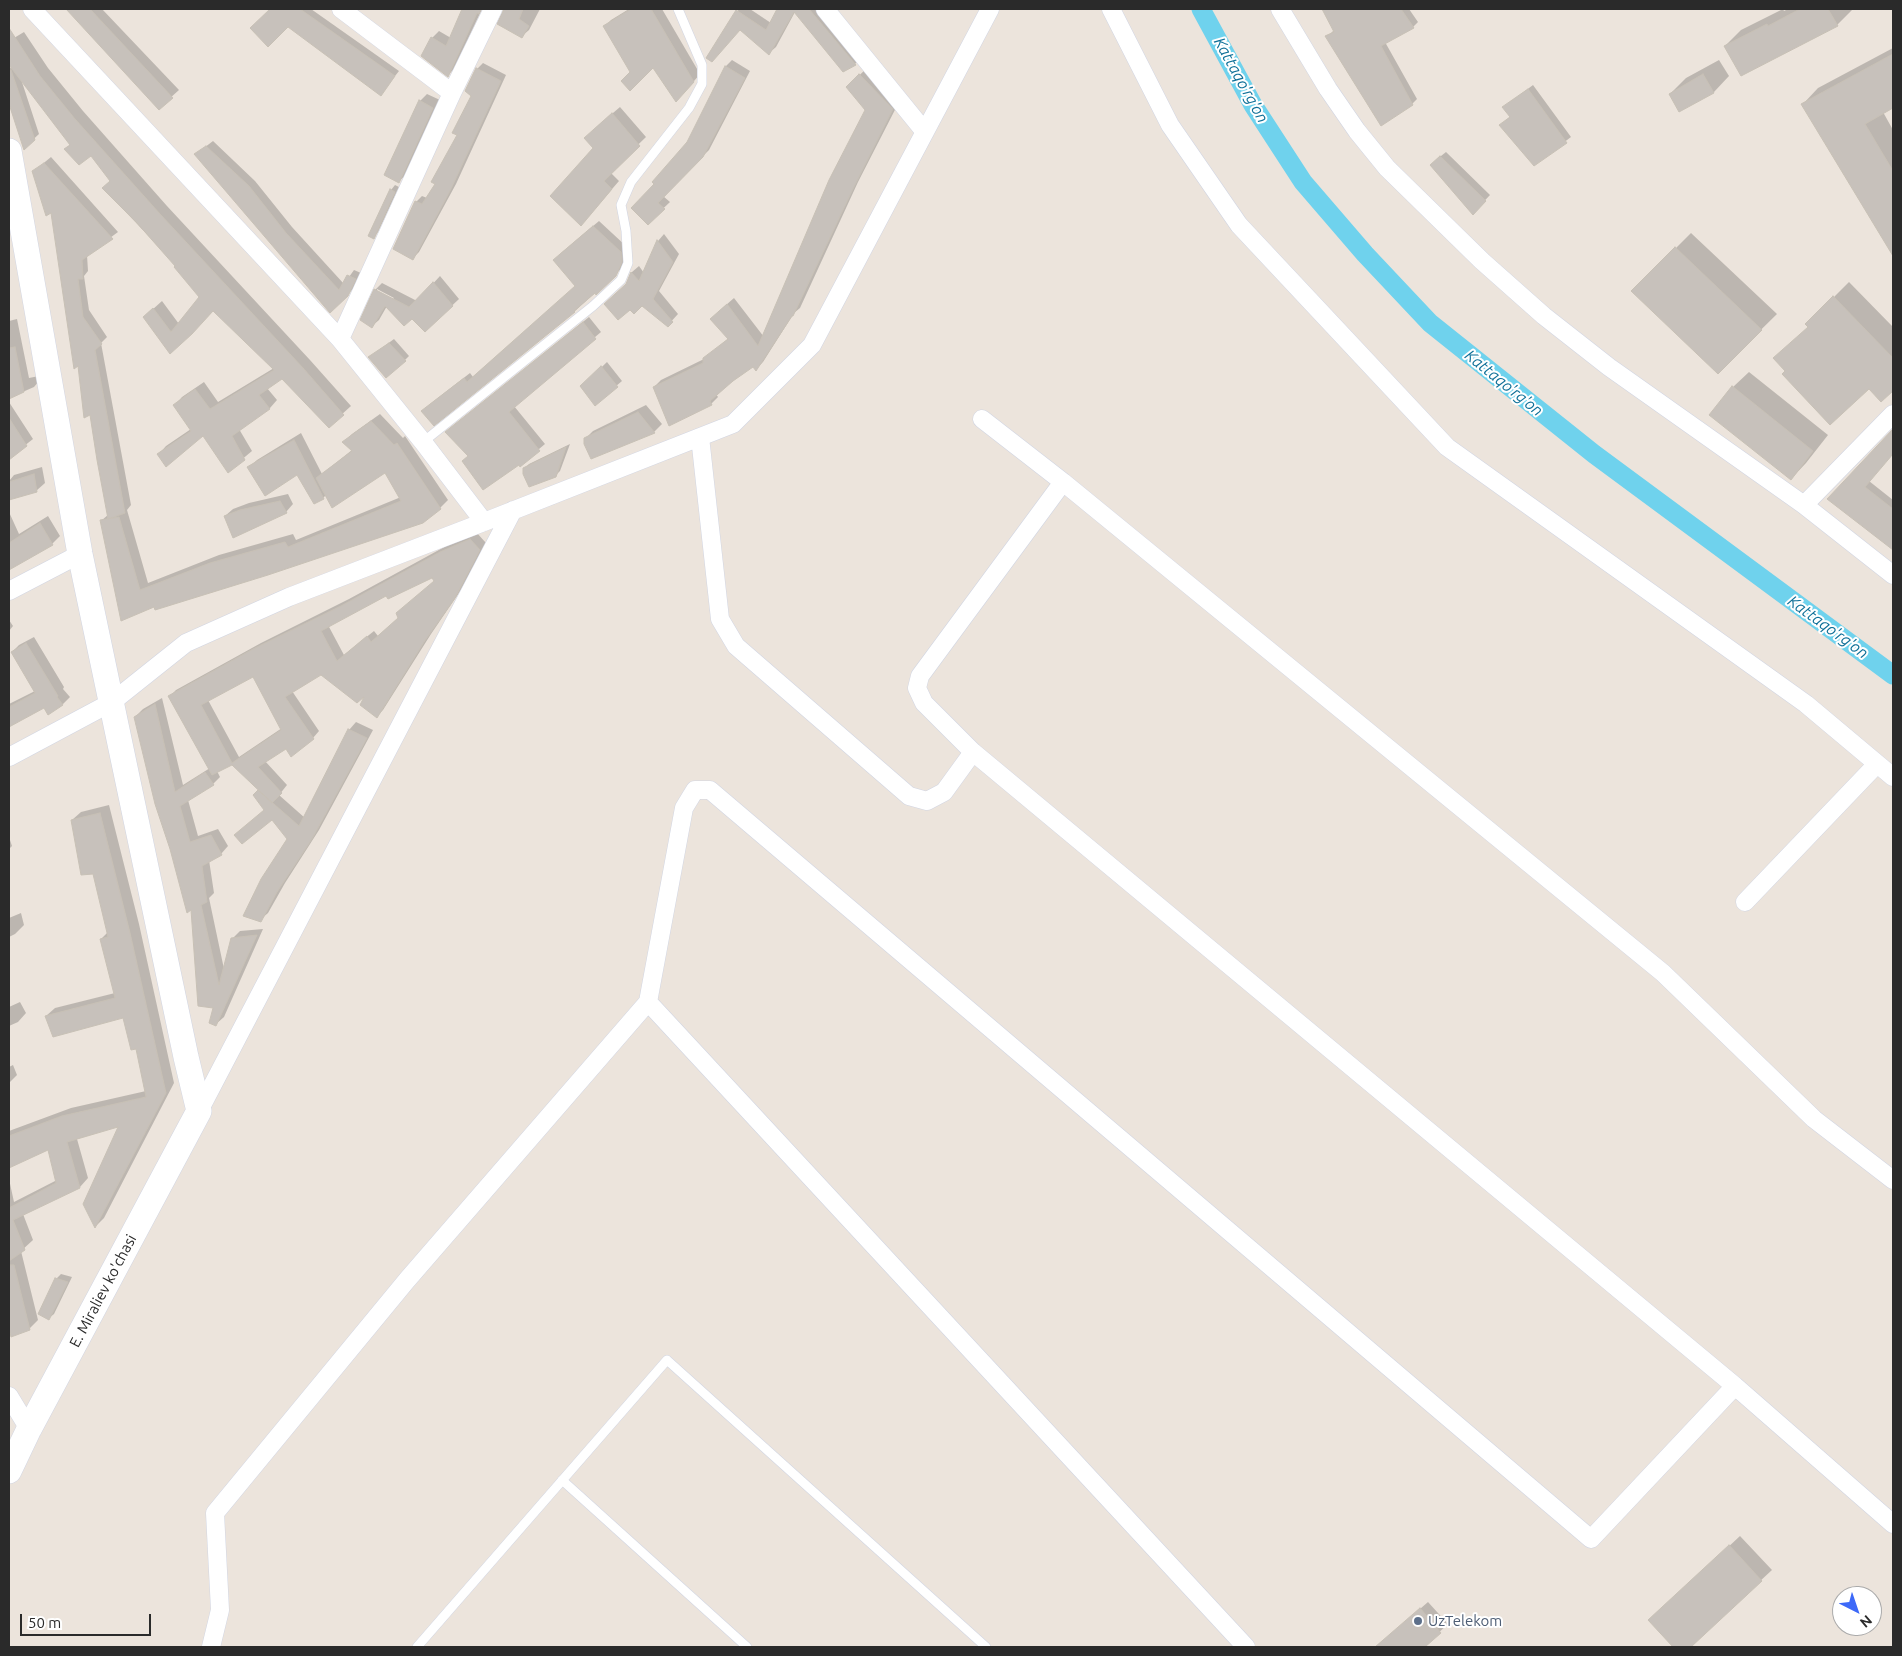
<!DOCTYPE html>
<style>
body{margin:0}
#map{position:relative;width:1902px;height:1656px;overflow:hidden;background:#ece4dc;font-family:Ubuntu,sans-serif}
canvas{display:block}
.frame{position:absolute;inset:0;border:10px solid #2a2a2a;pointer-events:none}
.north{position:absolute;left:1832px;top:1586px;width:50px;height:50px;box-sizing:border-box;background:#fff;border:1px solid #aaa;border-radius:50%;rotate:139deg;font-size:14px;font-weight:700;line-height:20px;text-align:center;color:#2a2a2a}
.north::after{content:'';display:block;margin:auto;width:18px;height:22px;background:#3d69f8;clip-path:polygon(50% 0,100% 100%,50% 72%,0 100%)}
.scale{position:absolute;left:20px;top:1614px;width:131px;height:22px;box-sizing:border-box;border:2px solid #2a2a2a;border-top:0;padding-left:6px;font-size:15px;line-height:18px;white-space:nowrap;color:#2a2a2a;-webkit-text-stroke:4px #fff;paint-order:stroke}
</style>
<div id="map">
<canvas width="1902" height="1656"></canvas>
<div class="frame"></div>
<div class="north">N</div>
<div class="scale">50 m</div>
</div>
<script>
const c = document.querySelector('canvas').getContext('2d');
c.lineJoin = 'round';
function fill(path, color) { c.fillStyle = color; c.fill(path, 'evenodd'); }
const shape = rows => new Path2D(rows.map(r => 'M' + r).join(''));
function trace(path, color, width, dash) { c.strokeStyle = color; c.lineWidth = width; c.lineCap = dash ? 'butt' : 'round'; c.setLineDash(dash || []); c.stroke(path); }
function drawText(font, color, halo, rows, align = 'center') {
  c.font = font + ' Ubuntu,sans-serif'; c.lineWidth = 4; c.setLineDash([]); c.textBaseline = 'middle'; c.strokeStyle = halo; c.fillStyle = color; for (const [text, x, y, turn = 0] of rows) {
    c.save(); c.translate(x, y); c.rotate((+turn || 0) * Math.PI / 180); c.textAlign = isNaN(turn) ? turn : align; if (halo) c.strokeText(text, 0, 0); c.fillText(text, 0, 0); c.restore();
  }
}
const shadow = shape([
 [67,9,102,9,179,90,159,108],
 [271,9,311,9,399,71,381,94,288,25,251,28],
 [463,9,482,9,454,69,448,75,422,56,432,38,439,31,451,38],
 [505,9,540,9,529,30,522,36,499,24],
 [629,9,662,9,700,74,683,94,653,66,632,72,604,27,611,20],
 [739,9,750,9,771,23,778,9,821,9,861,57,855,64,795,12,776,47,769,53,741,28,707,57],
 [1323,9,1409,9,1418,22,1413,27,1385,42,1417,99,1412,104,1327,37,1334,30],
 [1783,9,1784,11,1788,9,1852,10,1837,25,1725,46,1741,30],
 [24,32,48,68,83,111,167,206,310,360,351,406,329,426,283,377,267,388,277,400,270,408,239,429,252,451,228,471,203,434,159,454,166,446,191,429,175,405,182,397,204,382,218,402,274,368,214,310,170,352,152,310,162,301,179,324,201,297,177,266,103,188,112,180,91,154,65,149,71,144,21,79,39,134,24,148,9,100,9,69,12,67,9,63,9,41],
 [1893,48,1893,107,1883,112,1893,130,1893,248,1891,249,1803,104,1818,88],
 [732,60,750,71,709,150,663,196,670,202,648,223,656,184,688,143,726,66],
 [1719,60,1729,76,1714,92,1680,110,1670,94,1686,78],
 [483,63,506,75,456,184,419,252,413,258,416,202,422,196,427,198,436,184,459,135,473,95,477,69],
 [867,68,899,102,858,182,800,308,794,313,763,362,756,369,753,365,716,394,718,397,711,404,654,387,661,380,704,359,729,338,718,312,734,298,764,337,867,109,847,87],
 [1533,85,1571,137,1534,165,1505,121,1511,116,1509,103],
 [427,94,440,100,407,174,399,181,420,101],
 [620,107,646,137,610,172,619,181,588,217,595,148,593,130],
 [213,141,255,181,292,227,344,284,354,270,361,273,353,289,330,311,196,154],
 [1446,152,1490,195,1473,213,1436,160],
 [51,157,118,232,87,255,88,271,84,276,89,310,107,337,101,343,131,505,127,510,148,583,219,555,293,534,296,540,401,497,386,472,326,495,323,498,297,474,249,467,257,460,301,433,322,474,352,450,344,442,352,434,380,414,403,438,405,436,448,500,440,508,155,605,122,620,101,521,109,514,91,413,79,363,52,211,34,171],
 [395,185,399,187,378,232,374,237,391,190],
 [599,221,626,246,627,255,621,269,575,311,434,424,423,411,429,405,470,373,473,377,576,286,560,254],
 [1691,233,1777,314,1718,372,1633,291],
 [664,234,679,254,659,291,678,314,668,325,627,284,632,272,639,266,644,273,658,241],
 [440,276,459,299,425,331,412,317,387,306,379,320,372,326,362,320,375,290,382,283,417,301],
 [377,289,394,298,392,300,377,292],
 [1849,282,1893,327,1893,390,1881,400,1807,324],
 [589,317,601,332,514,406,545,444,520,465,519,463,453,427],
 [17,319,29,378,39,376,40,380,34,387,9,398,9,321],
 [394,339,409,356,405,360,375,353],
 [607,362,622,381,595,404,581,387],
 [1749,372,1828,435,1806,463,1791,479,1733,387],
 [9,402,33,439,9,458],
 [646,405,662,424,654,432,592,458,585,439,593,431],
 [1893,431,1893,453,1869,481,1893,500,1893,547,1829,499],
 [570,444,560,471,555,476,524,469,529,464],
 [42,467,45,483,36,491,9,499,9,481,14,475],
 [288,494,293,504,286,512,225,516,233,509,249,503],
 [9,512,19,534,48,516,60,536,52,544,9,568],
 [477,533,486,543,461,590,431,634,383,710,376,717,368,692,321,673,292,691,319,731,313,738,286,747,265,761,287,785,279,795,305,818,349,730,356,722,373,730,319,830,285,883,268,913,260,920,288,839,254,795,260,790,232,764,217,771,220,777,213,784,188,800,198,836,218,829,228,846,221,854,209,860,214,893,209,898,224,969,232,939,240,931,263,929,224,1017,216,1024,214,1007,192,908,135,717,143,709,162,698,183,785,210,768,170,696,176,690,261,643,349,599,448,545],
 [432,576,435,581,397,613,400,617,378,636,374,631,344,655,328,625,387,595],
 [253,675,282,728,239,757,208,700],
 [9,620,13,626,9,631],
 [34,637,64,687,63,689,70,697,63,704,48,713,44,706,9,726,9,704,35,691,12,652,19,645],
 [109,805,139,924,174,1083,104,1218,96,1226,120,1125,77,1139,88,1178,80,1187,23,1214,33,1240,21,1251,38,1320,29,1329,12,1335,9,1324,9,1179,14,1202,57,1180,49,1149,9,1167,9,1131,71,1108,146,1091,137,1048,124,1016,46,1016,55,1008,115,993,101,939,108,932,94,873,72,820,81,812],
 [9,837,12,846,9,849],
 [21,913,24,925,15,934,9,937,9,918],
 [20,1002,26,1013,18,1022,9,1026,9,1007],
 [13,1065,17,1075,9,1083,9,1067],
 [61,1274,72,1277,54,1314,49,1318,56,1279],
 [1740,1536,1772,1570,1689,1647,1675,1647,1650,1620],
 [1428,1602,1448,1624,1423,1647,1376,1647]
]);
const canal = shape([
 [1201,9,1253,105,1303,182,1365,254,1430,323,1594,454,1893,675]
]);
const building = shape([
 [66,9,90,9,173,98,159,110,66,9],
 [270,9,300,9,395,76,381,96,288,27,268,47,250,28,270,9],
 [462,9,481,9,479,14,477,13,448,77,421,56,431,37,446,46,462,9],
 [504,9,523,9,519,19,529,26,522,38,497,24,504,9],
 [631,9,651,9,694,82,676,102,653,68,630,91,621,81,630,72,603,26,631,9],
 [777,9,809,9,856,65,843,72,794,12,769,55,740,30,712,62,706,58,736,10,766,30,777,9],
 [1322,9,1401,9,1414,28,1381,46,1413,105,1381,126,1325,36,1334,32,1322,9],
 [1800,9,1828,9,1838,26,1741,76,1724,46,1767,24,1768,26,1800,9],
 [9,28,40,76,75,119,160,214,303,368,344,415,329,428,282,379,259,395,270,409,232,436,245,460,228,473,203,436,166,467,157,454,191,431,173,405,195,389,210,409,274,370,213,311,192,334,170,354,143,317,153,308,171,332,199,297,174,267,175,266,137,223,102,188,110,181,91,156,79,165,64,149,70,145,9,65,9,28],
 [1893,54,1893,108,1865,124,1893,171,1893,256,1801,104,1893,54],
 [725,66,745,78,703,157,658,203,665,209,648,225,631,208,654,184,652,182,687,142,725,66],
 [476,68,501,81,450,191,413,260,393,249,415,201,422,204,435,184,431,182,457,135,452,133,471,96,465,91,476,68],
 [11,70,35,140,24,150,9,104,9,71,11,70],
 [859,74,893,109,852,191,793,316,792,316,756,371,753,367,733,381,710,401,712,405,669,426,653,387,703,363,703,358,728,339,710,319,727,304,758,346,829,180,865,110,846,87,859,74],
 [1703,74,1714,93,1679,112,1669,94,1703,74],
 [1528,89,1567,143,1534,166,1499,125,1510,117,1502,107,1528,89],
 [419,100,433,108,399,183,384,175,419,100],
 [612,113,640,146,604,181,612,189,581,226,550,196,593,148,584,138,612,113],
 [206,146,249,186,286,233,339,290,347,275,356,279,348,296,330,313,194,154,206,146],
 [1440,156,1486,201,1473,215,1430,165,1440,156],
 [44,163,113,239,82,260,83,279,78,279,83,317,102,344,95,350,125,513,108,519,97,460,90,415,84,418,78,366,74,369,51,213,46,216,32,171,44,163],
 [390,189,395,192,374,239,368,236,390,189],
 [593,226,621,252,622,262,616,276,596,295,595,293,574,311,575,312,434,426,421,411,464,378,467,382,575,286,553,260,593,226],
 [657,240,673,262,653,299,673,322,668,327,642,306,634,314,630,310,618,320,604,304,626,284,631,272,639,281,657,240],
 [1675,247,1762,330,1718,374,1631,291,1675,247],
 [433,282,453,306,425,332,412,319,404,326,385,306,372,328,360,320,374,289,409,307,433,282],
 [1833,296,1893,358,1893,391,1881,402,1869,389,1830,425,1782,374,1785,371,1773,358,1808,327,1805,324,1833,296],
 [583,322,596,339,509,412,540,451,520,467,519,465,483,490,462,461,468,456,445,432,583,322],
 [389,343,406,361,386,378,368,357,389,343],
 [15,347,24,392,9,399,9,348,15,347],
 [601,366,618,387,595,406,580,386,601,366],
 [1732,386,1813,451,1791,480,1709,415,1732,386],
 [638,412,655,433,591,459,584,444,584,438,638,412],
 [9,418,27,446,9,460,9,418],
 [371,421,394,445,397,443,441,509,423,523,268,575,155,610,154,607,121,621,100,520,119,517,140,590,210,563,285,542,288,547,401,501,385,473,332,508,316,478,352,451,342,442,371,421],
 [1893,429,1893,454,1865,487,1893,509,1893,550,1827,499,1893,429],
 [294,440,324,499,314,504,297,475,265,496,247,467,294,440],
 [566,447,556,477,529,487,523,474,523,468,566,447],
 [34,474,37,492,9,500,9,482,34,474],
 [280,501,287,513,233,538,224,516,240,510,280,501],
 [40,523,53,545,9,570,9,543,40,523],
 [470,539,480,550,455,598,424,642,377,718,360,705,364,697,357,703,321,675,285,697,314,739,291,757,286,749,258,767,282,793,272,803,232,765,212,775,168,696,253,649,341,606,440,552,470,539],
 [432,578,434,581,396,613,398,618,371,642,367,636,337,661,321,631,386,596,388,599,432,578],
 [253,677,281,730,232,763,201,705,253,677],
 [26,643,58,696,57,697,63,705,48,715,44,708,9,727,9,707,35,693,11,652,26,643],
 [155,704,175,792,205,772,214,785,180,806,190,842,211,835,222,855,202,866,207,902,201,905,219,985,231,938,257,935,216,1026,209,1023,213,1008,198,1006,191,910,187,913,170,849,155,804,134,717,155,704],
 [348,729,367,738,312,839,277,892,261,922,243,916,261,879,287,839,272,820,242,844,234,835,264,810,253,795,258,790,299,826,348,729],
 [100,813,130,933,166,1093,95,1228,83,1204,118,1127,67,1142,80,1188,13,1220,25,1250,9,1261,9,1208,56,1183,48,1150,9,1168,9,1136,62,1116,146,1097,136,1049,131,1050,123,1018,53,1037,45,1016,115,998,100,939,108,937,93,874,81,875,71,820,100,813],
 [9,1265,14,1265,30,1330,11,1337,9,1328,9,1265],
 [55,1278,68,1282,49,1320,38,1314,55,1278],
 [1729,1545,1762,1581,1691,1647,1673,1647,1648,1620,1729,1545],
 [1420,1608,1441,1633,1425,1647,1375,1647,1420,1608]
]);
const lane = shape([
 [423,442,593,306,621,280,628,263,626,231,621,205,631,182,689,108,702,84,702,65,678,9],
 [562,1480,747,1647],
 [417,1647,667,1360,986,1647]
]);
const street = shape([
 [32,9,340,339,423,442,484,522],
 [341,9,452,93],
 [825,9,925,132],
 [1111,9,1170,125,1239,225,1447,447,1806,704,1893,777],
 [1280,9,1328,89,1357,131,1387,168,1482,261,1544,316,1609,367,1804,505,1893,575],
 [340,339,452,93,493,9],
 [982,419,1063,482,1663,973,1814,1119,1893,1180],
 [700,437,720,619,736,646,909,796,927,801,944,792,973,752],
 [1063,482,920,676,917,688,924,703,973,752,1735,1386,1893,1524],
 [1804,505,1893,414],
 [9,591,80,554],
 [9,757,112,702,186,643,289,597,484,522,733,424,812,345,990,9],
 [1745,902,1877,764],
 [648,1002,1246,1647],
 [199,1111,513,510],
 [9,1396,29,1429],
 [211,1647,220,1610,215,1513,407,1280,648,1002,684,808,695,790,710,790,1591,1539,1735,1386]
]);
const secondary = shape([
 [9,151,80,554,186,1057,199,1111,29,1429,9,1471]
]);
const markers = [
 [1418,1621,5,"#5c6f8a"]
];
const streetNames = [
 ["E. Miraliev ko'chasi",103,1291,-62]
];
const serviceNames = [
 ["UzTelekom",1428,1621]
];
const waterNames = [
 ["Kattaqo'rg'on",1241,80,61],
 ["Kattaqo'rg'on",1504,383,39],
 ["Kattaqo'rg'on",1828,627,36]
];
fill(shadow, '#0003');
trace(canal, '#6fd2ed', 19);
fill(building, '#c7c1bb');
trace(building, '#c7c0b5', 1);
trace(lane, '#d1d5e2', 10);
trace(street, '#d1d5e2', 19);
trace(secondary, '#d1d5e2', 26);
trace(lane, '#fff', 9);
trace(street, '#fff', 18);
trace(secondary, '#fff', 25);
for (const [x, y, r, color] of markers) { const dot = new Path2D(); dot.arc(x, y, r, 0, 2 * Math.PI); c.fillStyle = color; c.fill(dot); trace(dot, '#fff', 2); }
drawText('15px', '#2a2a2a', '#fff', streetNames);
drawText('15px', '#4e5e75', '#fff', serviceNames, 'left');
drawText('italic 16px', '#0f7098', '#fff', waterNames);
</script>
